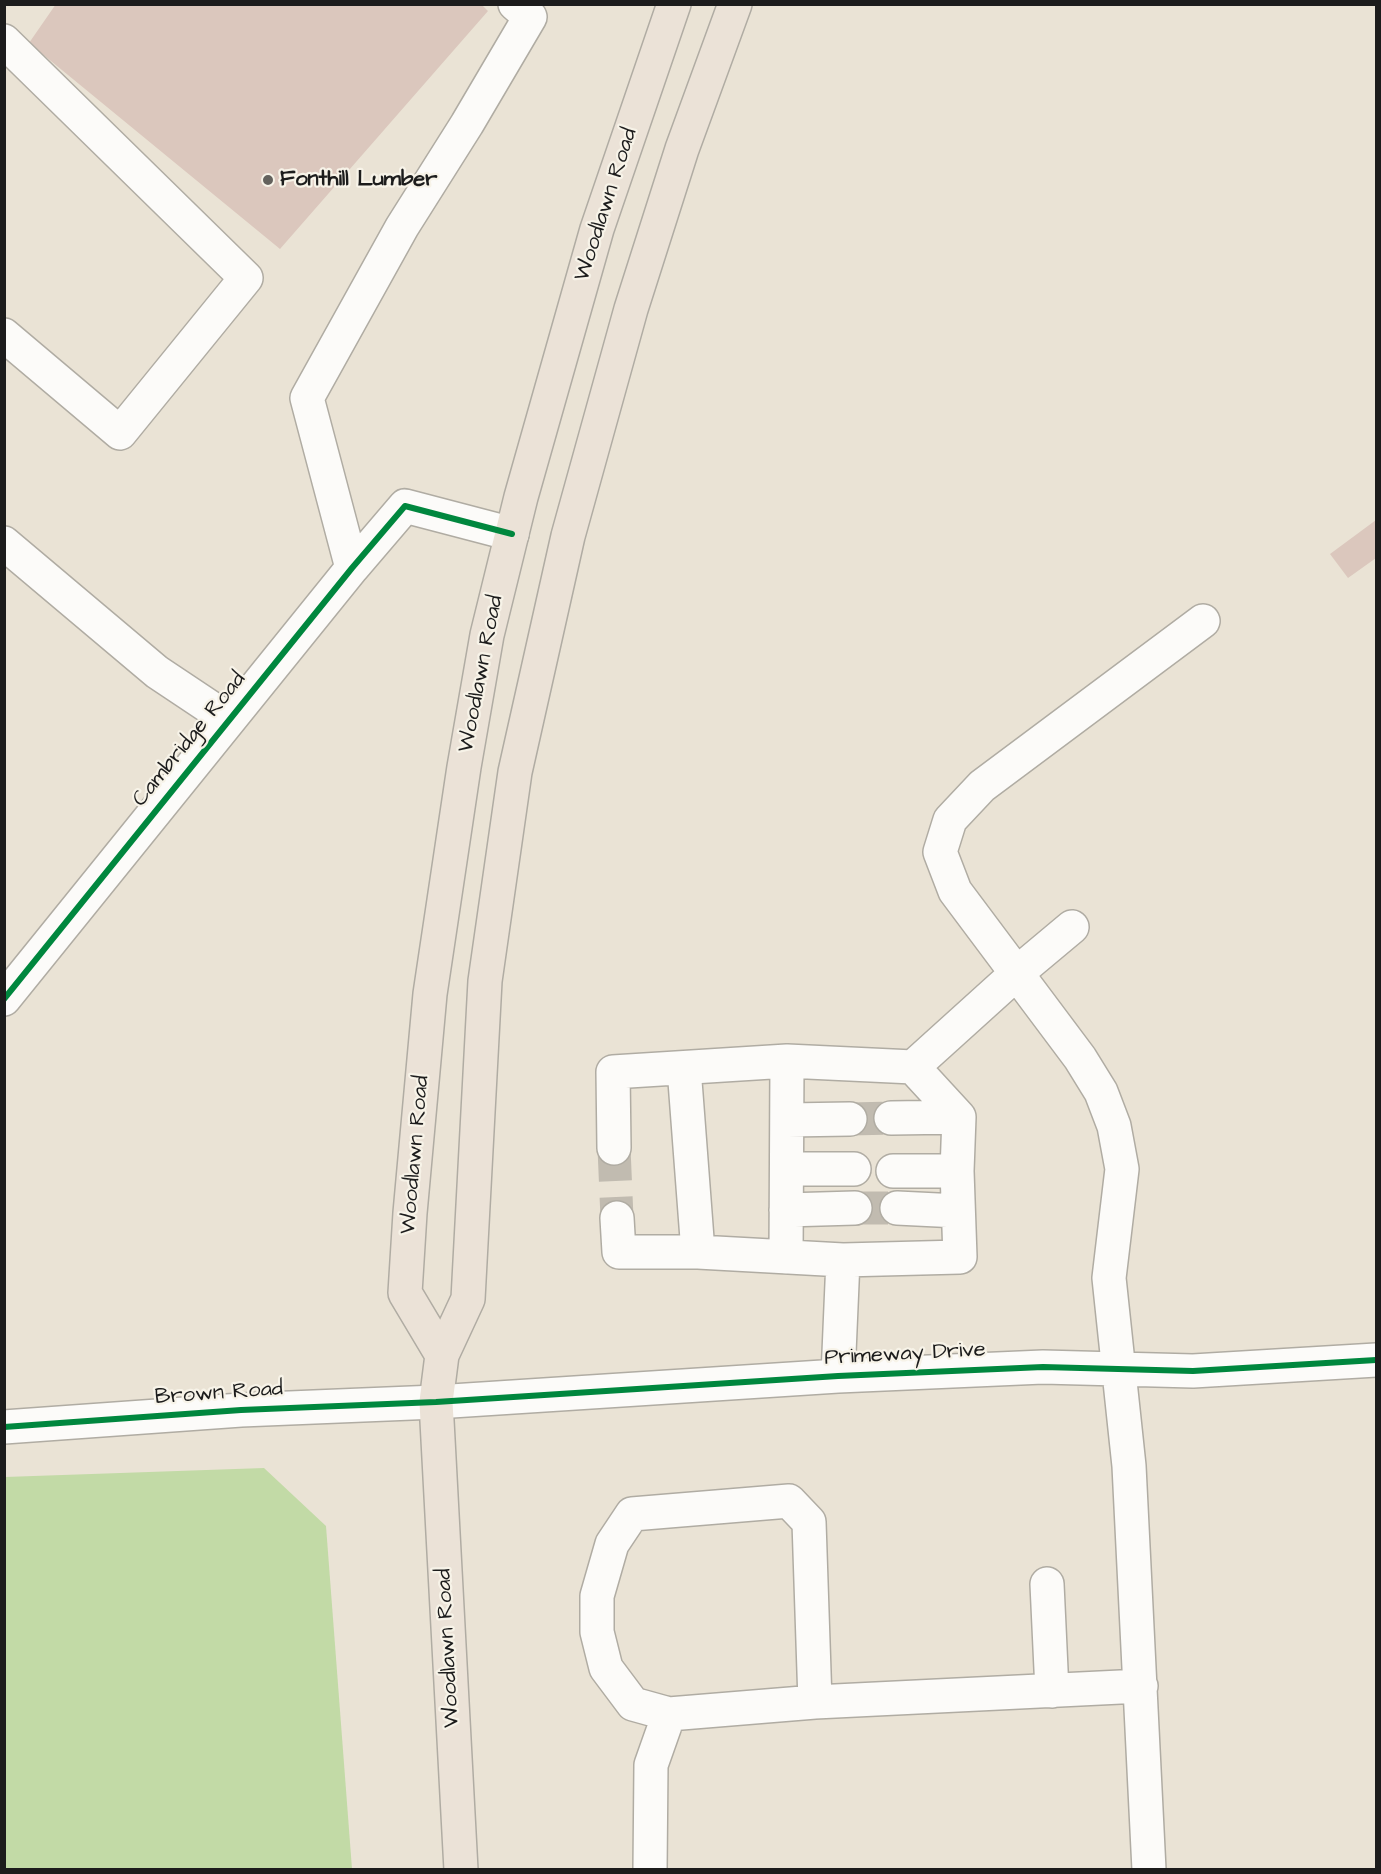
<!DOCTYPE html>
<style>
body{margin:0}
#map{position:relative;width:1381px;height:1874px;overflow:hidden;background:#eae3d5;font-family:"Architects Daughter",sans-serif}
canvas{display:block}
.frame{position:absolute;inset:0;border:6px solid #1c1c1c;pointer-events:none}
</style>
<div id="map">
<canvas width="1381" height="1874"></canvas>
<div class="frame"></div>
</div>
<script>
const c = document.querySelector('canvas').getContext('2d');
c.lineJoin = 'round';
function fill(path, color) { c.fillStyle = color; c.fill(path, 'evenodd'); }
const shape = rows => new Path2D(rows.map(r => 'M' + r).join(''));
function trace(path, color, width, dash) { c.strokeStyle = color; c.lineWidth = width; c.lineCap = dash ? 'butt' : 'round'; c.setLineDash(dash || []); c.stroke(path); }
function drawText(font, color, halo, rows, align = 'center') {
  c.font = font + ' "Architects Daughter",sans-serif'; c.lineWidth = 4.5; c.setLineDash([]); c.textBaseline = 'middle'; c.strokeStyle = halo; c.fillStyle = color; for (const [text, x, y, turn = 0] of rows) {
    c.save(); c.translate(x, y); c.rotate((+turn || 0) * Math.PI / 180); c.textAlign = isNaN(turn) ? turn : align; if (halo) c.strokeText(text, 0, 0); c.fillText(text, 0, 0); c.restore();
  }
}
const green = shape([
 [264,1468,326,1526,352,1869,5,1869,5,1477]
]);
const building = shape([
 [56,4,481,4,488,11,280,249,29,43],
 [1376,520,1376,558,1348,578,1330,554]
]);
const minorTunnel = shape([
 [850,1119,891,1118],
 [614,1148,617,1218],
 [855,1208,897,1208]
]);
const minor = shape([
 [4,41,246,278,120,433,4,335],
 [4,543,157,672,229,720],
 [352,568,307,398,402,227,467,124,530,17,515,4],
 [4,999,352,568,405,506,512,534],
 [913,1067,959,1117],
 [684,1068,698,1252],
 [788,1120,850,1119],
 [614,1148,613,1072,787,1061,913,1067,1017,973,1072,927],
 [787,1169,854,1169],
 [893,1171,957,1171],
 [897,1208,958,1211],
 [786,1210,855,1208],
 [617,1218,619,1252,698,1252,843,1260],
 [786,1257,787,1061],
 [838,1376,843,1260,960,1257,957,1171,959,1117,891,1118],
 [4,1427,241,1410,436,1402,838,1376,1043,1367,1193,1371,1376,1360],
 [1047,1584,1052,1691],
 [669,1714,633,1704,606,1668,597,1632,597,1596,612,1544,632,1514,789,1501,809,1522,815,1702],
 [650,1870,651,1765,669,1714,815,1702,1141,1686],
 [1149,1870,1129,1466,1109,1278,1122,1169,1114,1126,1101,1092,1080,1058,955,891,940,852,950,820,982,786,1203,621]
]);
const major = shape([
 [442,1355,405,1293,410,1213,430,994,464,767,487,635,521,497,597,229,674,4],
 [461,1870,436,1402,442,1355,468,1299,485,981,515,772,568,536,631,309,682,149,735,4]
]);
const cycleway = shape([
 [4,999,352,568,405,506,512,534],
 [4,1427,241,1410,436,1402,838,1376,1043,1367,1193,1371,1376,1360]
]);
const markers = [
 [268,180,6,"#64625d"]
];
const poiNames = [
 ["Fonthill Lumber",280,180]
];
const streetNames = [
 ["Woodlawn Road",607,205,-72],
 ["Woodlawn Road",482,674,-79],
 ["Cambridge Road",190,740,-51],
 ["Woodlawn Road",416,1155,-85],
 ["Primeway Drive",905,1355,-3],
 ["Brown Road",219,1394,-4],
 ["Woodlawn Road",449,1648,-93]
];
fill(green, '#c2daa6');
fill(building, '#dbc7bd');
trace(minorTunnel, '#c1bbb0', 33, [33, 16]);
trace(minor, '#b0aca3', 36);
trace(major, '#b0aca3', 36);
trace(minor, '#fcfbf9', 33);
trace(major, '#ebe2d7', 33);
trace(cycleway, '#00873e', 6);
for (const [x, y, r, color] of markers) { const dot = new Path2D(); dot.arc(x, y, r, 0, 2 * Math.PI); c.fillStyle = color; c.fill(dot); trace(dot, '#f7f3e8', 2); }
drawText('bold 22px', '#1c1c1c', '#f7f3e8', poiNames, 'left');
drawText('22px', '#1c1c1c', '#f7f3e8', streetNames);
</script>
